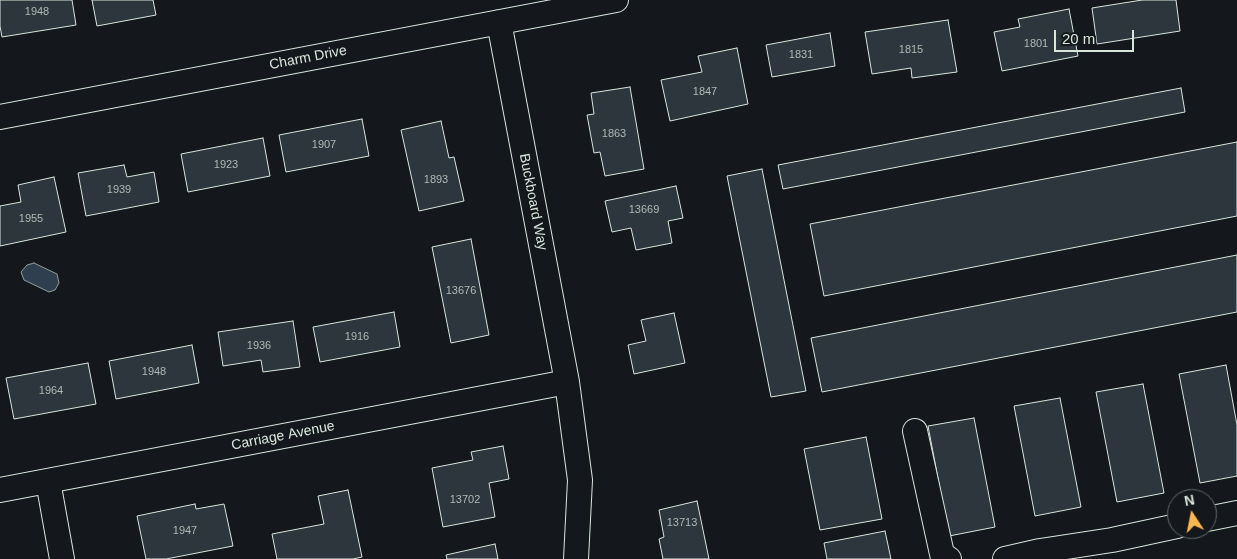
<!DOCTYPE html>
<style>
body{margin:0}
#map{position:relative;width:1237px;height:559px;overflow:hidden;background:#14181c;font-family:Helvetica,sans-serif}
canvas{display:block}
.north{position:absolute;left:1167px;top:489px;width:50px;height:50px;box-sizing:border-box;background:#14181c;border:1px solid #626a69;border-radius:50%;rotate:349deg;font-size:14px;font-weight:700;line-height:20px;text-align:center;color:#d8e6dc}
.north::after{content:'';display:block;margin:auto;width:18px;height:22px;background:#ffb74d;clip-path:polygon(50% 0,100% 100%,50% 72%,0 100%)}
.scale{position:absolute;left:1054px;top:30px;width:80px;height:22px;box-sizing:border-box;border:2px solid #d8e6dc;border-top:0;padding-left:6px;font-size:15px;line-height:18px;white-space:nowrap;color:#d8e6dc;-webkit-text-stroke:4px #14181c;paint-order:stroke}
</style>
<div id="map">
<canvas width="1237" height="559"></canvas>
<div class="north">N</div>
<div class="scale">20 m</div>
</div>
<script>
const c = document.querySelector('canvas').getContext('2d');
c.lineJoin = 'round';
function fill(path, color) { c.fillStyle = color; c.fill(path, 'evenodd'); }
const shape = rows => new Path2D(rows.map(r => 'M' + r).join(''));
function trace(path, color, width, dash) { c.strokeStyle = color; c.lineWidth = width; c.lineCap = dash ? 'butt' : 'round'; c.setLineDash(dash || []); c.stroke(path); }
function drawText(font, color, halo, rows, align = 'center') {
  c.font = font + ' Helvetica,sans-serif'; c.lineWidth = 4; c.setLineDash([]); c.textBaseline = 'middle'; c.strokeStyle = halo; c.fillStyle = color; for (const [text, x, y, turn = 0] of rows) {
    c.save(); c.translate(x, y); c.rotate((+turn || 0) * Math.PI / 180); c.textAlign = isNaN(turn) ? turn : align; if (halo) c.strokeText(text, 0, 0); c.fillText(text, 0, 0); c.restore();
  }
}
const water = shape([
 [34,263,57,274,59,283,55,290,49,292,24,280,21,272,27,265,34,263]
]);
const building = shape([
 [0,0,72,0,76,25,2,37,0,26,0,0],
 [92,0,153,0,156,15,97,26,92,0],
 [1142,0,1176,0,1180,31,1097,44,1092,8,1142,0],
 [1069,9,1078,56,1002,71,994,32,1020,27,1018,19,1069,9],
 [948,20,957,72,912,78,911,68,872,74,865,32,948,20],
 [830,33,835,66,772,77,766,45,830,33],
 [737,48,748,104,670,121,661,80,702,72,698,56,737,48],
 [630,87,644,169,605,176,600,152,594,153,587,115,594,114,591,93,630,87],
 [1181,88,1185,112,783,189,778,165,1181,88],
 [362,119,369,156,286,172,279,135,362,119],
 [441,121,449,158,454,157,464,201,419,211,401,130,441,121],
 [263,138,270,176,188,192,181,154,263,138],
 [1237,142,1237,216,824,296,810,224,1237,142],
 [124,165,127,177,154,172,159,202,86,216,78,173,124,165],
 [762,169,806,391,771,397,727,176,762,169],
 [54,177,66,232,0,246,0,206,21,202,18,185,54,177],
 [676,186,683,218,668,221,672,243,636,250,631,228,612,232,605,201,676,186],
 [471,239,489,335,451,343,432,247,471,239],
 [1237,255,1237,312,822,392,811,338,1237,255],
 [394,312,400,347,320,362,313,327,394,312],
 [674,313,685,363,634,374,628,345,646,341,641,320,674,313],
 [293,321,300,367,263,372,261,360,223,366,218,332,293,321],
 [192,345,199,383,116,399,109,361,192,345],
 [88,363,96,404,14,419,6,378,88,363],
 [1226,365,1237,425,1237,476,1200,483,1179,374,1226,365],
 [1143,384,1164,493,1117,502,1096,392,1143,384],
 [1060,398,1081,507,1035,516,1014,406,1060,398],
 [974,418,995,527,949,536,928,426,974,418],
 [866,437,882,519,820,530,804,449,866,437],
 [503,446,509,479,489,483,495,517,443,527,432,468,473,460,471,452,503,446],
 [348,490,362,557,353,559,277,559,272,534,324,524,318,496,348,490],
 [697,501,709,559,663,559,659,539,664,537,659,510,697,501],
 [195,504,196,509,224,504,233,546,166,559,146,559,137,516,195,504],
 [885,531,891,559,827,559,824,543,885,531],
 [495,544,498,559,447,559,446,555,495,544]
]);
const street = shape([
 [499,22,567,382,580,480,576,559],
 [0,117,616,0],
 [915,431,942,554,949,559],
 [48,481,62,559],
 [0,490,567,382],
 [1207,519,1237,513],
 [1005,559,1040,551,1112,540,1177,526]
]);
const numberNames = [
 ["1948",37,12],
 ["1801",1036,44],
 ["1815",911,50],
 ["1831",801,55],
 ["1847",705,92],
 ["1863",614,134],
 ["1907",324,145],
 ["1923",226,165],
 ["1893",436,180],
 ["1939",119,190],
 ["13669",644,210],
 ["1955",31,219],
 ["13676",461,291],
 ["1916",357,337],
 ["1936",259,346],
 ["1948",154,372],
 ["1964",51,391],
 ["13702",465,500],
 ["13713",682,523],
 ["1947",185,531]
];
const streetNames = [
 ["Charm Drive",308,58,-11],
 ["Buckboard Way",533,202,79],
 ["Carriage Avenue",283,436,-11]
];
fill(water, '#2f3f4d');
trace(water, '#939e99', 1);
fill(building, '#2c363c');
trace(building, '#d8e6dc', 1);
trace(street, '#d8e6dc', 26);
trace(street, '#14181c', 24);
drawText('11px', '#adbab4', null, numberNames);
drawText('14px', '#d8e6dc', '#14181c', streetNames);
</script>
